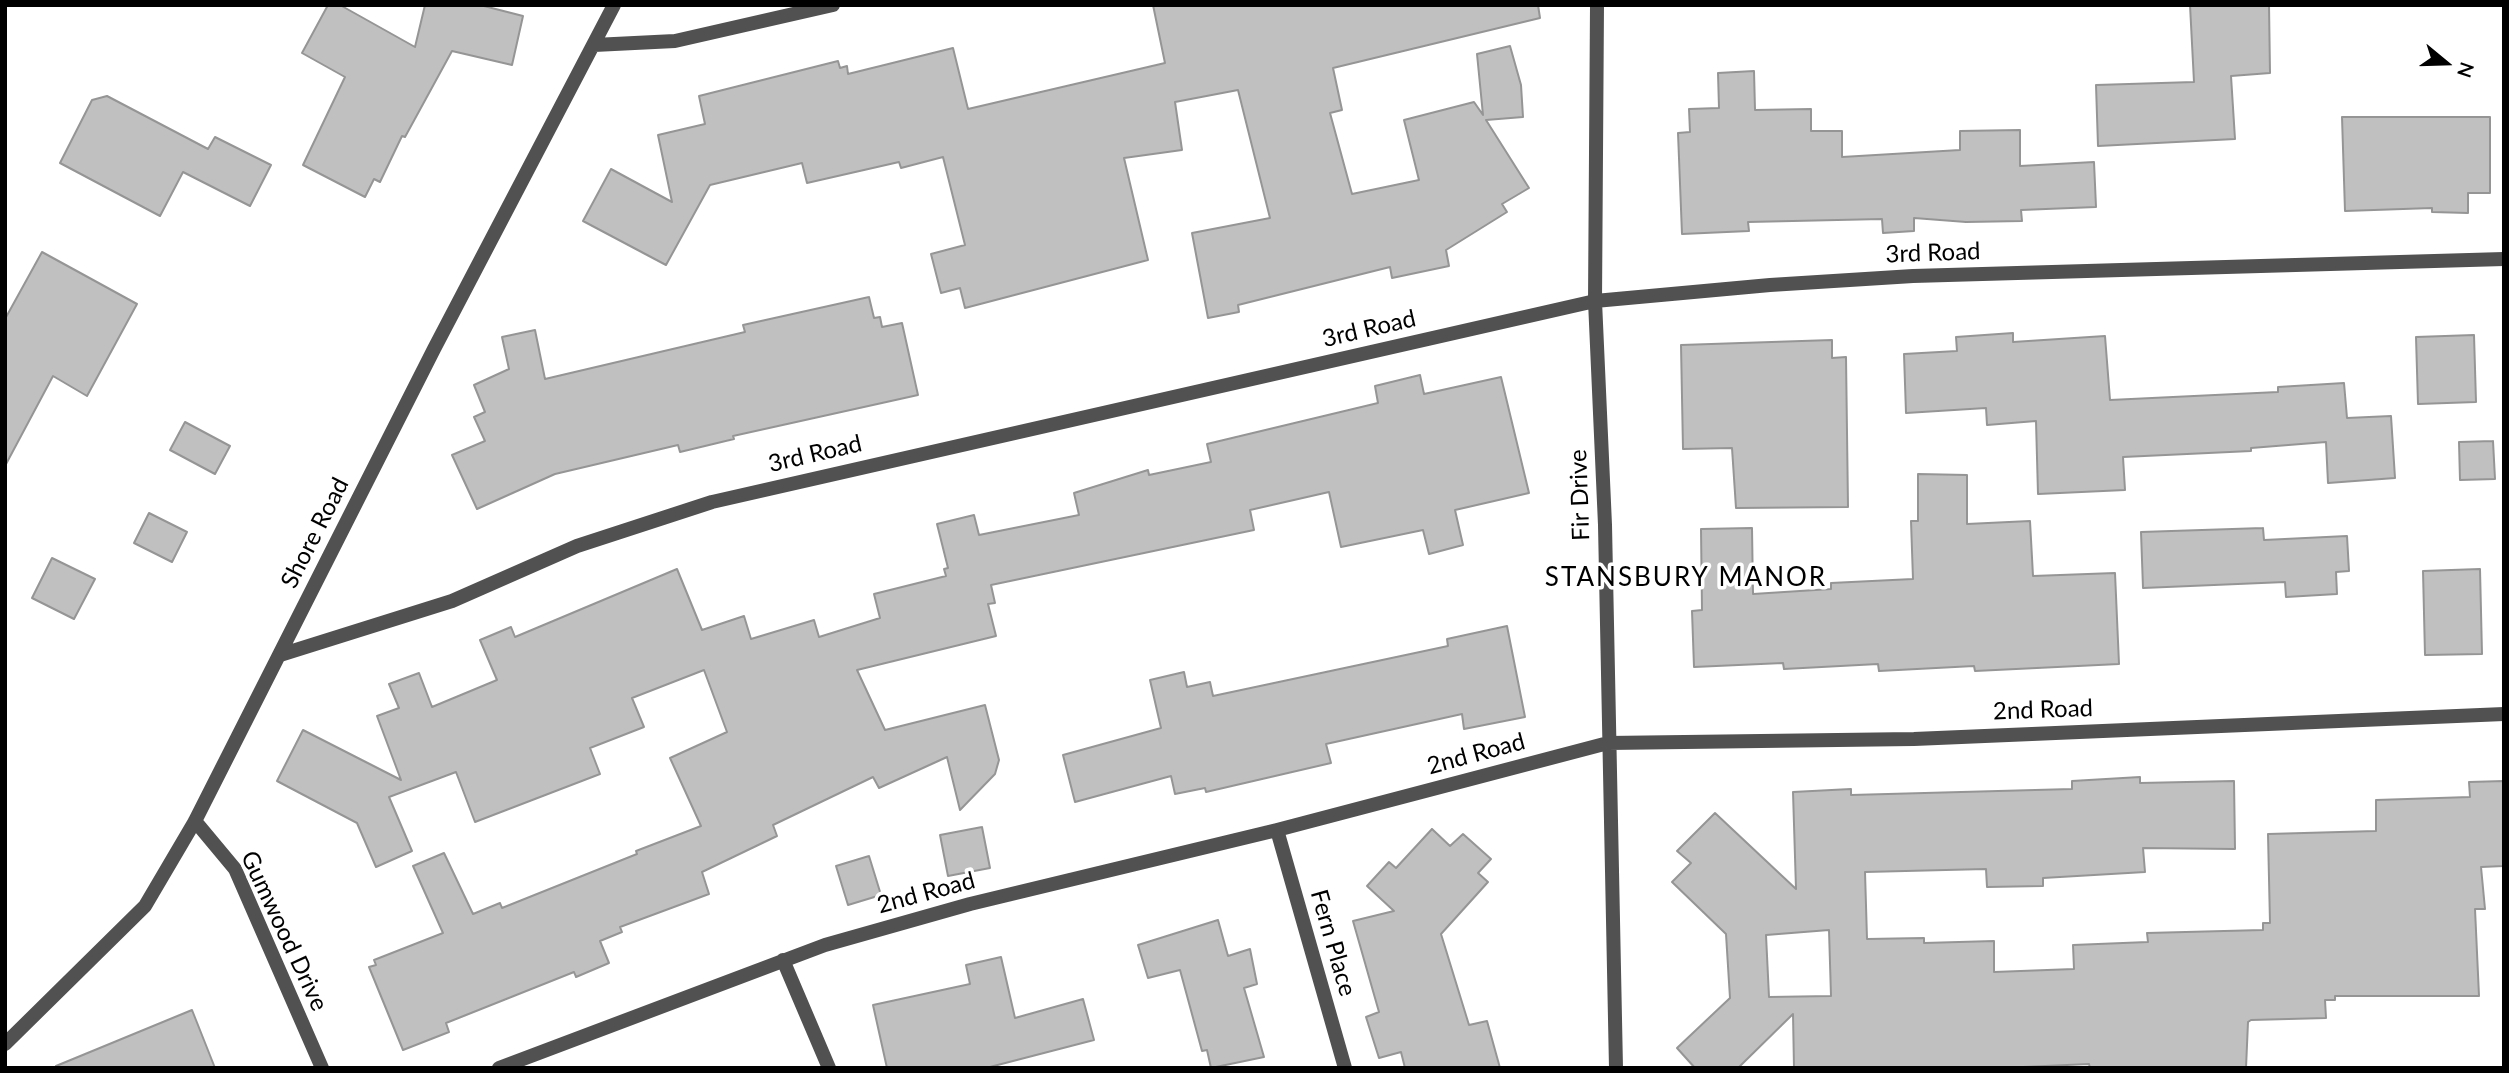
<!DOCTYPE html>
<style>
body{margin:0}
#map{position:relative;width:2509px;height:1073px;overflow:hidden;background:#fff;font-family:Lato,sans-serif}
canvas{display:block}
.frame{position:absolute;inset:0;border:7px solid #000;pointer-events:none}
.north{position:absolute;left:2411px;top:28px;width:70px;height:70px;-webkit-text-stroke:5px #fff;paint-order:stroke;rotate:109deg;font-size:19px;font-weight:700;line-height:28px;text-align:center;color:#000}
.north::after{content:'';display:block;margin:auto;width:24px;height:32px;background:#000;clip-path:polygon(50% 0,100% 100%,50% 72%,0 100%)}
</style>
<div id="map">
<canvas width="2509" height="1073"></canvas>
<div class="frame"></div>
<div class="north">N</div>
</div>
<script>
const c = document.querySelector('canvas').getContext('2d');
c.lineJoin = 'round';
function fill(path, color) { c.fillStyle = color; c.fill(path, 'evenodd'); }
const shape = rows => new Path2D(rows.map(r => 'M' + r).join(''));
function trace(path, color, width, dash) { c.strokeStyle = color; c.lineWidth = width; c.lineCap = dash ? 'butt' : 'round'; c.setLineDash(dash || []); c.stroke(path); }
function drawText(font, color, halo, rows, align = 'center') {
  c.font = font + ' Lato,sans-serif'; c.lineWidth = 7; c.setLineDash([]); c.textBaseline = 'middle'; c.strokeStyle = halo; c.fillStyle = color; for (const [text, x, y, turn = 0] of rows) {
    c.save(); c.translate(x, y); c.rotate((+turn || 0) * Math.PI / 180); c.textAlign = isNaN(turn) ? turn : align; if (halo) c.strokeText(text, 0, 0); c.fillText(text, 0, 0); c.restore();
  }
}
const building = shape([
 [328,5,340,5,415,47,425,5,480,5,523,16,512,65,452,51,405,137,402,136,380,182,374,179,365,197,303,165,345,77,302,53,328,5],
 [1153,5,1538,5,1540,18,1333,68,1342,110,1330,113,1352,194,1419,180,1404,120,1474,102,1483,115,1477,54,1510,46,1521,85,1523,117,1486,120,1529,188,1502,204,1507,212,1446,250,1449,266,1392,278,1390,267,1238,305,1239,312,1208,318,1192,233,1270,218,1238,90,1175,102,1182,150,1124,158,1148,260,965,308,960,288,941,293,931,254,965,245,943,157,901,168,899,162,807,183,802,163,710,185,666,265,583,221,611,169,672,202,658,135,705,124,699,96,838,61,840,68,847,66,848,74,953,48,968,109,1165,63,1153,5],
 [2190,5,2269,5,2270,73,2231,76,2235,139,2098,146,2096,85,2194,82,2190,5],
 [1754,71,1755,110,1811,109,1811,131,1842,131,1842,157,1960,150,1960,131,2020,130,2020,166,2094,162,2096,207,2021,210,2022,221,1966,222,1914,218,1914,231,1883,233,1882,219,1748,222,1749,231,1682,234,1678,133,1690,132,1689,109,1719,108,1718,73,1754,71],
 [107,96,208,149,215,137,271,165,250,206,183,172,160,216,60,163,92,100,107,96],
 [2342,117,2490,117,2490,193,2468,193,2468,213,2432,212,2432,208,2345,211,2342,117],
 [42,252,137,304,87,396,53,376,5,466,5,319,42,252],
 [869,297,874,318,880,317,882,327,902,323,918,395,733,436,734,439,680,452,678,445,555,474,477,509,452,455,485,441,474,417,485,412,474,385,509,369,502,337,535,330,545,379,745,332,743,325,869,297],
 [2013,333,2013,342,2105,336,2110,400,2278,392,2278,387,2344,383,2347,418,2391,416,2395,478,2328,483,2326,442,2251,448,2251,451,2123,457,2125,490,2038,494,2036,421,1987,425,1986,408,1906,413,1904,354,1957,351,1956,337,2013,333],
 [2474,335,2476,402,2418,404,2416,337,2474,335],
 [1832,340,1832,358,1846,357,1848,507,1736,508,1732,448,1683,449,1681,345,1832,340],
 [1420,375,1424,394,1501,377,1529,493,1455,510,1463,545,1429,554,1423,530,1341,547,1329,492,1250,510,1254,530,991,585,995,603,988,604,996,636,857,670,885,730,985,705,999,760,995,774,960,810,947,757,879,788,873,777,773,825,777,836,702,872,709,894,620,927,622,932,600,941,609,963,576,977,574,972,446,1023,449,1032,403,1050,369,967,376,965,374,960,443,933,413,866,444,853,473,914,500,903,502,908,637,854,636,851,701,826,670,758,727,732,704,670,632,698,644,727,590,748,600,774,475,822,456,772,389,797,412,851,376,867,357,823,277,781,303,730,401,780,377,716,399,708,389,684,419,673,432,707,497,680,480,640,511,627,515,637,677,569,702,630,744,616,751,639,814,620,819,637,880,618,874,594,946,576,944,569,948,568,937,524,974,515,979,535,1079,515,1074,493,1148,470,1149,475,1211,462,1207,444,1378,403,1375,386,1420,375],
 [185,422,230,446,215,474,170,450,185,422],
 [2493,441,2495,479,2460,480,2459,442,2493,441],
 [1918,474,1967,475,1967,524,2030,521,2033,576,2115,573,2119,664,1975,671,1974,666,1879,671,1878,664,1784,669,1783,663,1694,667,1692,611,1702,610,1701,529,1752,528,1753,594,1831,589,1831,583,1913,579,1911,521,1918,521,1918,474],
 [149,513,187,532,172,562,134,543,149,513],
 [2263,528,2264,540,2347,536,2349,571,2336,572,2337,594,2286,597,2285,582,2143,588,2141,532,2263,528],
 [52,558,95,579,74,619,32,598,52,558],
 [2480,569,2482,654,2425,655,2423,571,2480,569],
 [1507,626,1525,717,1464,729,1462,714,1326,744,1331,763,1206,792,1205,788,1175,794,1171,776,1075,802,1063,755,1161,728,1150,680,1184,672,1187,687,1210,682,1213,696,1448,646,1447,639,1507,626],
 [2140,777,2140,783,2234,781,2235,849,2143,848,2145,872,2043,878,2043,886,1987,887,1986,869,1865,872,1867,939,1924,938,1924,943,1994,941,1994,972,2074,969,2073,945,2148,942,2147,933,2263,930,2263,923,2270,923,2268,834,2376,831,2376,800,2470,797,2469,782,2504,781,2504,866,2481,867,2485,909,2475,909,2479,996,2335,996,2335,1000,2325,1000,2326,1018,2251,1020,2248,1022,2246,1068,2090,1068,2089,1064,2001,1068,1794,1068,1793,1014,1738,1068,1695,1068,1677,1048,1730,998,1726,934,1672,882,1691,863,1677,851,1715,813,1796,889,1793,792,1851,789,1851,795,2072,789,2072,781,2140,777],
 [1829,930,1831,996,1769,997,1766,935,1829,930],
 [982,827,990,868,948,876,940,835,982,827],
 [1432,829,1450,846,1463,834,1491,859,1478,873,1488,882,1441,934,1469,1025,1487,1021,1500,1068,1405,1068,1401,1052,1379,1058,1366,1017,1379,1012,1353,921,1394,911,1367,886,1389,862,1396,868,1432,829],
 [869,856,881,895,848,905,836,866,869,856],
 [1218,920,1228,956,1250,949,1257,984,1244,988,1264,1057,1211,1068,1207,1050,1202,1051,1180,970,1148,978,1138,945,1218,920],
 [1001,957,1015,1018,1083,999,1094,1040,986,1068,887,1068,873,1005,970,984,966,965,1001,957],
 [192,1010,215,1068,57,1068,56,1066,192,1010]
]);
const minor = shape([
 [1597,5,1595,301,1605,525,1616,1068],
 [594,45,675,41,833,5],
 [280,655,452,601,577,546,712,502,1595,301,1770,285,1913,276,2504,259],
 [195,821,235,869,322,1068],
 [1277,830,1345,1068],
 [783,960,829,1068],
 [5,1044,145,906,195,821,434,349,614,5],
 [499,1068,825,945,970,904,1277,830,1608,743,1914,739,2504,714]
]);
const streetNames = [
 ["3rd Road",1933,253,-2],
 ["3rd Road",1369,329,-13],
 ["3rd Road",815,454,-13],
 ["Fir Drive",1580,495,-92],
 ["Shore Road",315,533,-63],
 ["2nd Road",2043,710,-2],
 ["2nd Road",1476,754,-15],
 ["2nd Road",926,893,-15],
 ["Gumwood Drive",284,931,65],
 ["Fern Place",1333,943,74]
];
const neighbourhoodNames = [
 ["STANSBURY MANOR",1686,578]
];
fill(building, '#c0c0c0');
trace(building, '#959595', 2);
trace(minor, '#515151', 14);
drawText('24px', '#000', '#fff', streetNames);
c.letterSpacing = '2px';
drawText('26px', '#000', '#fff', neighbourhoodNames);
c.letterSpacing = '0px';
</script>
